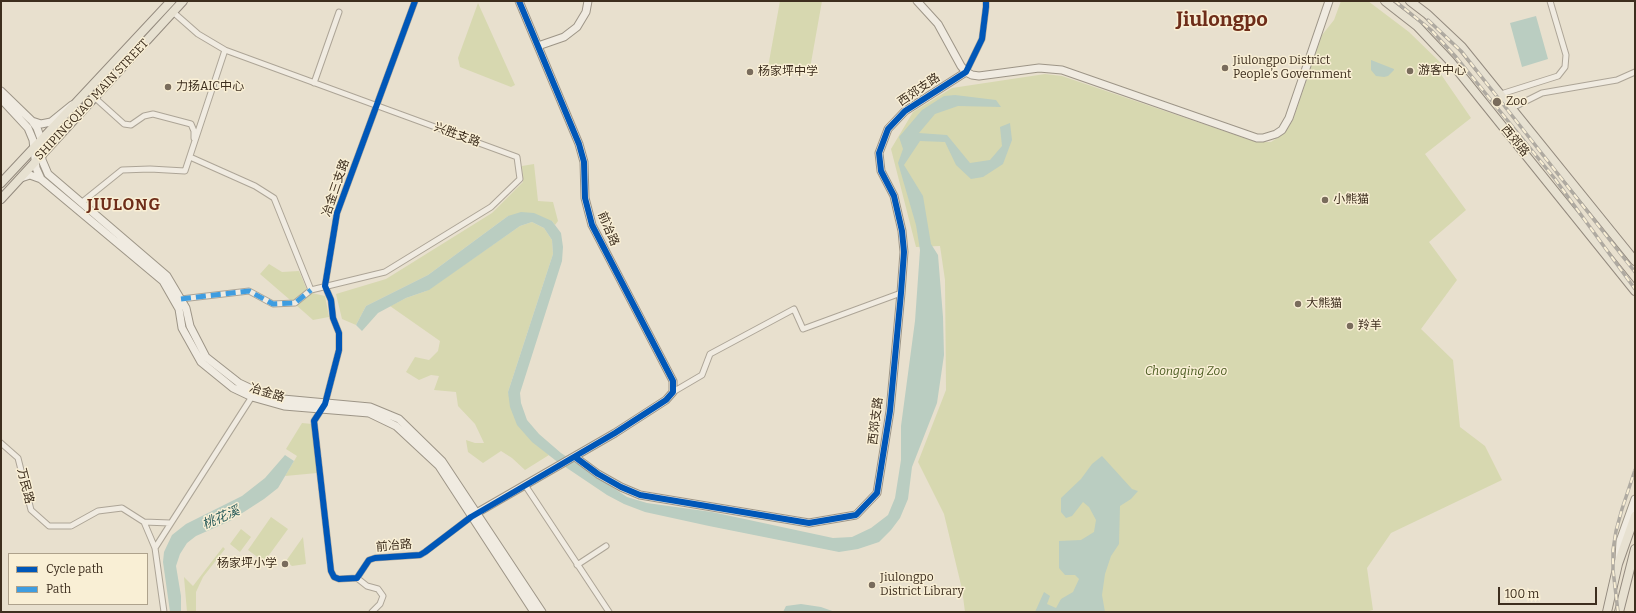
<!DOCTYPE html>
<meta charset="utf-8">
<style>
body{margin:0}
#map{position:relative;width:1636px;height:613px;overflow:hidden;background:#e8e0ce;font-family:Bitter,serif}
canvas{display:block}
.frame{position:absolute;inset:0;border:2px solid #3d2e1e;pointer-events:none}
.legend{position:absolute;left:8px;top:553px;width:140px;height:52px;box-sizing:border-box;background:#f9efd5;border:1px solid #aea28c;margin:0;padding:5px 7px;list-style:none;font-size:12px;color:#3d2e1e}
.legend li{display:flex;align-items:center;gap:8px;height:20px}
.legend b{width:20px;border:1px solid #aea28c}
.scale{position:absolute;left:1498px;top:587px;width:99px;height:18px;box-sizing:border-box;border:2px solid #3d2e1e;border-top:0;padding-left:5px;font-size:12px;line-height:14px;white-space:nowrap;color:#3d2e1e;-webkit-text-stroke:3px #f9efd5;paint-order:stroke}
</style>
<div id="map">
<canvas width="1636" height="613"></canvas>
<div class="frame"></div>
<ul class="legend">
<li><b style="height:5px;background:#0057b8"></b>Cycle path</li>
<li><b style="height:5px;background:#3f9de0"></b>Path</li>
</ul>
<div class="scale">100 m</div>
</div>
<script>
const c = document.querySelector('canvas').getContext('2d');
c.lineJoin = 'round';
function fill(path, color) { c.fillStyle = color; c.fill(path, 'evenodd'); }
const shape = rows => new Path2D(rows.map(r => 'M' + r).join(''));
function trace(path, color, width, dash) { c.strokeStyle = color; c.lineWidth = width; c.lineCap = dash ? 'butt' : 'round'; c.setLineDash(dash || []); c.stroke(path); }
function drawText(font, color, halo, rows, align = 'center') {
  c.font = font + ' Bitter,"Noto Sans SC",serif'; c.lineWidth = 3; c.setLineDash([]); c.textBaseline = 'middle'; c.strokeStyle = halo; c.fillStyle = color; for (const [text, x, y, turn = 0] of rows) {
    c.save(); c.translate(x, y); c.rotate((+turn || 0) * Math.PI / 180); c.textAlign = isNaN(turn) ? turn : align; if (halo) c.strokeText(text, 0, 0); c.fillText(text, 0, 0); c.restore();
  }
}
const green = shape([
 [780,1,822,1,809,74,768,67],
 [1341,1,1368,1,1409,32,1445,67,1440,73,1471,118,1425,154,1466,210,1429,242,1457,280,1421,329,1453,360,1460,427,1485,446,1502,480,1391,533,1367,568,1373,610,1365,612,965,612,962,589,944,514,918,462,946,390,945,280,940,246,916,247,891,149,913,112,952,88,1045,74,1062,76,1256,142,1271,142,1285,133,1293,120,1322,35,1334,20],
 [478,3,515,85,511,87,460,67,458,58],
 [534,164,538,201,553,202,558,221,555,225,552,221,508,216,428,275,366,306,356,325,342,319,336,294,386,279,492,213,523,182,522,166],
 [532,222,544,228,552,240,553,254,508,392,518,425,549,455,525,470,512,458,501,451,483,463,468,452,466,440,475,443,484,443,475,424,458,406,456,392,434,390,439,376,431,375,419,380,406,372,415,357,429,360,438,351,440,341,390,306,406,298,426,291,520,226],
 [269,264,282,272,299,271,307,290,312,293,325,296,329,317,313,320,304,312,260,274],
 [302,423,312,424,317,473,285,476,297,456,286,449],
 [271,517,288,529,264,562,248,550],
 [241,529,251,537,240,552,230,544],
 [303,537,306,564,292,566,286,561],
 [223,547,225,549,203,577,196,592,196,612,187,612,184,577,193,586]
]);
const water = shape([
 [1536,16,1548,59,1522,67,1510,23],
 [1371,60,1394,69,1394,70,1388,76,1384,77,1376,76,1371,70],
 [955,95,996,100,1001,107,958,106,935,114,919,133,947,135,970,163,990,160,1002,146,1000,127,1010,123,1012,140,1003,164,983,177,971,179,956,165,945,142,920,141,904,165,923,196,931,244,938,255,943,317,944,355,937,403,912,467,908,499,900,518,891,530,879,542,858,549,839,552,709,526,645,512,624,504,607,495,555,460,532,442,517,425,510,407,508,392,553,254,552,240,544,228,532,222,520,226,429,290,406,298,378,313,362,331,356,325,366,306,428,275,508,216,521,212,534,213,552,221,561,233,563,247,562,261,520,393,521,403,527,420,539,434,561,453,627,497,647,503,712,512,833,538,852,537,871,528,888,515,895,498,901,460,901,426,915,321,920,250,916,225,898,163,903,149,899,137,922,110,944,96],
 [285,455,294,461,278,488,264,499,230,521,196,536,187,543,180,554,176,566,181,596,181,612,170,612,163,562,164,552,172,535,186,524,242,496,265,478],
 [1102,456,1132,489,1138,491,1131,499,1120,506,1119,544,1111,556,1105,574,1102,595,1105,612,1035,612,1044,592,1050,596,1047,604,1056,608,1061,599,1073,592,1079,579,1075,575,1065,575,1059,568,1059,541,1081,540,1094,532,1096,520,1089,507,1083,502,1072,516,1066,518,1061,512,1061,498,1081,479,1092,464],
 [801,604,821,607,835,612,783,612,786,606]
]);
const street = shape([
 [415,1,337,213,325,286,331,300,333,318,339,333,339,350,325,404,314,421,331,571,334,577,339,579,357,578,369,560,375,558,420,555,425,552,471,517],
 [173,12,198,34,225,50,517,157,520,179,491,207,385,272,311,290,274,198,255,186,190,157],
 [966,72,982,39,986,7,986,1],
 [314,83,339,12],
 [1501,94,1558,76,1565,67,1566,55,1550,1],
 [94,97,124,124,131,125,144,116,153,114,191,124,194,131,194,138],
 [1512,108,1542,93,1617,80,1635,72],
 [81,203,122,170,150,169,185,171,225,50],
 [181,299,249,291,273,304,295,303,311,290],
 [673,392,702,375,710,354,794,309,803,329,901,293],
 [1,443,18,458,31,510,49,526,71,526,98,511,122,508,144,522,155,548,164,612],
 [525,485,609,612],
 [144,522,170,523],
 [155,548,253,395],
 [577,565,606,546],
 [357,578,367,586,378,589,383,596,380,604,372,612]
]);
const secondary = shape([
 [917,1,938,24,961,66,966,72,972,75,979,76,1039,68,1062,70,1257,138,1263,138,1276,134,1282,130,1289,118,1329,1],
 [538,46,564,37,577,27,586,12,588,1],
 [1,91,32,121,41,124,51,122,72,105],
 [1,99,28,128,33,140,36,168,41,179],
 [32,121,37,128,41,139,42,160,48,174,167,276,186,308,190,326,206,357,239,383,256,391,283,399,370,407,399,419,442,461,542,612],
 [21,178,30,175,41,179,163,281,179,309,182,328,201,362,233,388,252,397,284,406,369,413,396,426,439,466,534,612],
 [575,457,598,474,621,487,640,495,809,523,856,515,877,493,890,411,901,293,904,252,902,231,894,196,881,171,879,153,888,129,905,111,966,72],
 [473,515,615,433,666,400,673,392,673,381,592,225,585,198,584,162,579,144,519,1],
 [1619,558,1620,541,1635,499]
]);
const primary = shape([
 [1385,1,1417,26,1450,61,1635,291],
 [1410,1,1427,14,1462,47,1635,261],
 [1,183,171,1],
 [1,199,183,1],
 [1607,612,1618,564,1635,516],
 [1619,612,1635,549]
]);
const rail = shape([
 [1395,1,1431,30,1456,57,1555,179,1635,289],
 [1428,20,1462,52,1635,272],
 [1618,612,1613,570,1613,550,1616,531,1622,509,1635,470]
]);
const quiet = shape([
 [181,299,249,291,273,304,295,303,311,290]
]);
const cycleway = shape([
 [415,1,337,213,325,286,331,300,333,318,339,333,339,350,325,404,314,421,331,571,334,577,339,579,357,578,369,560,375,558,420,555,425,552,471,517,615,433,666,400,673,392,673,381,592,225,585,198,584,162,579,144,519,1],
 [575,457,598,474,621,487,640,495,809,523,856,515,877,493,890,411,901,293,904,252,902,231,894,196,881,171,879,153,888,129,905,111,966,72,982,39,986,7,986,1]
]);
const markers = [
 [1225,68,4,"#796c5c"],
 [1410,71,4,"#796c5c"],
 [750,72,4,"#796c5c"],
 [168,87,4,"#796c5c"],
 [1497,102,5,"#796c5c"],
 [1325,200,4,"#796c5c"],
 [1298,304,4,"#796c5c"],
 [1350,326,4,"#796c5c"],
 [285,564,4,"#796c5c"],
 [872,585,4,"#796c5c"]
];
const poiNames = [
 ["Jiulongpo District",1233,61],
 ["People’s Government",1233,75],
 ["游客中心",1418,71],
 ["杨家坪中学",758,72],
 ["力扬AIC中心",176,87],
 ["Zoo",1506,102],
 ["小熊猫",1333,200],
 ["大熊猫",1306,304],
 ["羚羊",1358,326],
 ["杨家坪小学",277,564,"right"],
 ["Jiulongpo",880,578],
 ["District Library",880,592]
];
const streetNames = [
 ["西郊支路",919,90,-34],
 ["SHIPINGQIAO MAIN STREET",92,100,-47],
 ["兴胜支路",457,135,20],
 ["西郊路",1515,141,51],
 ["冶金三支路",336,188,-71],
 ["前冶路",608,229,67],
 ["冶金路",267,393,17],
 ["西郊支路",876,421,-83],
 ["万民路",25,486,76],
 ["前冶路",394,546,-5]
];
const parkNames = [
 ["Chongqing Zoo",1186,372]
];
const waterNames = [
 ["桃花溪",221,518,-23]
];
const districtNames = [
 ["JIULONG",124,206]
];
const townNames = [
 ["Jiulongpo",1222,20]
];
fill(green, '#d7d8b0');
fill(water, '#bacdc1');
trace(street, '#ada597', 7);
trace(secondary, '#9d9587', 9);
trace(primary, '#938a7e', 10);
trace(street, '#f0ebe1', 5);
trace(secondary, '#f0ebe1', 7);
trace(primary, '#e7e1d1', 8);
trace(rail, '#afaaa1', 3.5);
trace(rail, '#f9efd5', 2, [6]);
trace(quiet, '#3f9de0', 5, [10, 5]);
trace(cycleway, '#0057b8', 6);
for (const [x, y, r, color] of markers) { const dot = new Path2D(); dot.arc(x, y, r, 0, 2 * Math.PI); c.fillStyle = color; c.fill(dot); trace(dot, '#f9efd5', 1.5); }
drawText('12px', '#3d2e1e', '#f9efd5', poiNames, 'left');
drawText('12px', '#3d2e1e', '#f9efd5', streetNames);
drawText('italic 12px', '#4c5c22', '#f9efd5', parkNames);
drawText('italic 13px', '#2c5e5c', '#f9efd5', waterNames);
c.letterSpacing = '1px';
drawText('bold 16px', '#6e2d19', '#f9efd5', districtNames);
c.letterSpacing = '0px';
drawText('bold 20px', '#6e2d19', '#f9efd5', townNames);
</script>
